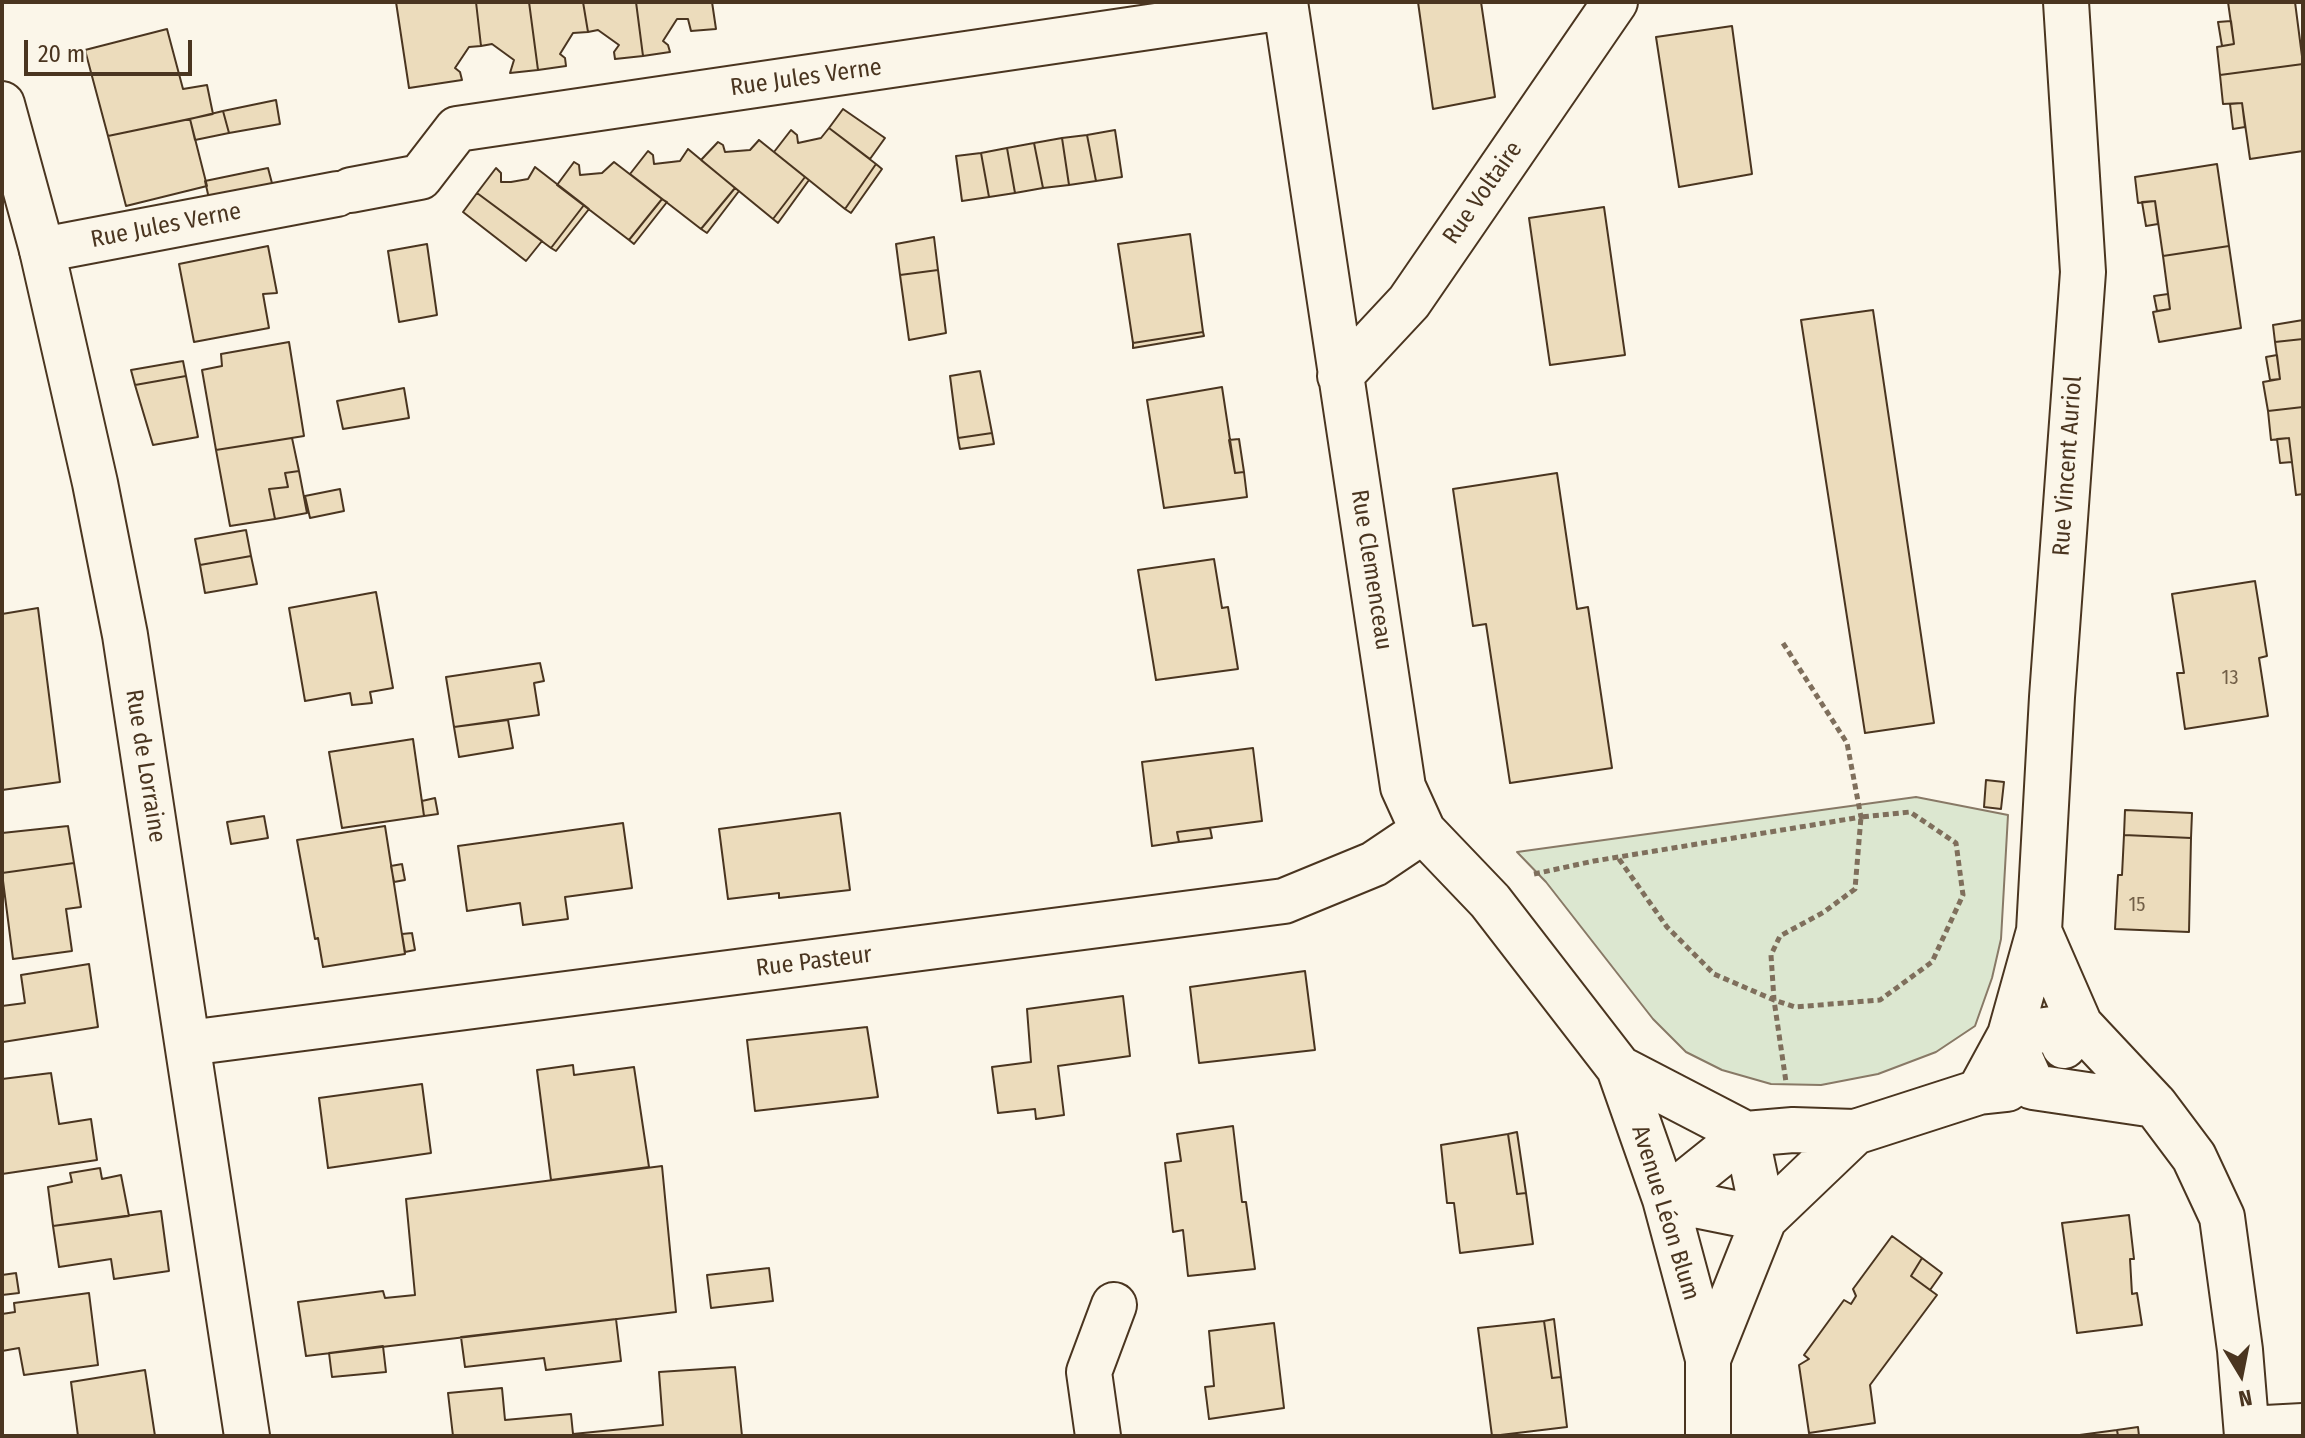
<!DOCTYPE html>
<meta charset="utf-8">
<style>
body{margin:0}
#map{position:relative;width:2305px;height:1438px;overflow:hidden;background:#fbf6e9;font-family:"Fira Sans Condensed",sans-serif}
canvas{display:block}
.frame{position:absolute;inset:0;border:4px solid #4a3520;pointer-events:none}
.north{position:absolute;left:2201px;top:1334px;width:80px;height:80px;-webkit-text-stroke:6px #fbf6e9;paint-order:stroke;rotate:170deg;font-size:22px;font-weight:700;line-height:32px;text-align:center;color:#4a3520}
.north::after{content:'';display:block;margin:auto;width:28px;height:36px;background:#4a3520;clip-path:polygon(50% 0,100% 100%,50% 72%,0 100%)}
.scale{position:absolute;left:24px;top:40px;width:168px;height:36px;box-sizing:border-box;border:4px solid #4a3520;border-top:0;padding-left:10px;font-size:24px;line-height:28px;white-space:nowrap;color:#4a3520;-webkit-text-stroke:6px #fbf6e9;paint-order:stroke}
</style>
<div id="map">
<canvas width="2305" height="1438"></canvas>
<div class="frame"></div>
<div class="north">N</div>
<div class="scale">20 m</div>
</div>
<script>
const c = document.querySelector('canvas').getContext('2d');
c.lineJoin = 'round';
function fill(path, color) { c.fillStyle = color; c.fill(path, 'evenodd'); }
const shape = rows => new Path2D(rows.map(r => 'M' + r).join(''));
function trace(path, color, width, dash) { c.strokeStyle = color; c.lineWidth = width; c.lineCap = dash ? 'butt' : 'round'; c.setLineDash(dash || []); c.stroke(path); }
function drawText(font, color, halo, rows, align = 'center') {
  c.font = font + ' "Fira Sans Condensed",sans-serif'; c.lineWidth = 6; c.setLineDash([]); c.textBaseline = 'middle'; c.strokeStyle = halo; c.fillStyle = color; for (const [text, x, y, turn = 0] of rows) {
    c.save(); c.translate(x, y); c.rotate((+turn || 0) * Math.PI / 180); c.textAlign = isNaN(turn) ? turn : align; if (halo) c.strokeText(text, 0, 0); c.fillText(text, 0, 0); c.restore();
  }
}
const green = shape([
 [1916,797,2008,815,2001,939,1992,978,1975,1026,1936,1052,1878,1074,1821,1085,1771,1084,1722,1070,1686,1052,1653,1019,1546,882,1517,852,1916,797]
]);
const building = shape([
 [396,2,476,2,481,46,469,47,455,68,460,72,462,80,409,88,396,2],
 [476,2,529,2,538,70,510,73,514,60,492,44,481,46,476,2],
 [529,2,583,2,588,32,573,33,560,54,565,58,566,66,538,70,529,2],
 [583,2,636,2,643,56,615,59,614,52,619,45,598,30,588,32,583,2],
 [636,2,712,2,716,29,691,31,688,19,677,19,663,41,668,45,670,52,643,56,636,2],
 [1418,2,1481,2,1495,97,1433,109,1418,2],
 [2228,2,2295,2,2303,64,2220,75,2217,47,2234,44,2228,2],
 [2231,21,2234,44,2222,46,2218,22,2231,21],
 [1732,26,1752,174,1679,187,1656,37,1732,26],
 [167,29,183,89,207,85,213,114,108,136,85,50,167,29],
 [2303,64,2303,151,2250,159,2242,103,2223,104,2220,75,2303,64],
 [276,100,280,124,229,133,223,111,276,100],
 [2242,103,2245,127,2233,129,2230,104,2242,103],
 [843,109,885,138,870,159,829,128,843,109],
 [223,111,229,133,195,140,190,119,223,111],
 [190,119,207,186,126,206,108,136,190,119],
 [829,128,876,164,845,209,774,152,791,130,797,135,798,143,821,138,829,128],
 [1115,130,1122,177,1096,181,1087,135,1115,130],
 [1087,135,1096,181,1069,185,1062,138,1087,135],
 [1062,138,1069,185,1043,188,1034,143,1062,138],
 [759,140,805,177,773,219,701,160,718,142,723,145,725,152,750,150,759,140],
 [1034,143,1043,188,1015,193,1007,148,1034,143],
 [1007,148,1015,193,989,197,981,153,1007,148],
 [688,149,735,188,701,229,630,174,648,151,653,155,654,164,680,161,688,149],
 [981,153,989,197,962,201,956,156,981,153],
 [574,162,579,165,580,175,602,173,614,162,662,199,629,240,557,185,574,162],
 [876,164,882,169,851,213,845,209,876,164],
 [2217,164,2229,246,2163,256,2155,201,2138,203,2135,177,2217,164],
 [535,167,584,205,551,248,477,193,496,168,501,173,501,182,511,182,528,179,535,167],
 [268,168,273,187,210,203,205,181,268,168],
 [805,177,809,180,778,223,773,219,805,177],
 [735,188,739,191,707,233,701,229,735,188],
 [477,193,542,241,526,261,463,212,477,193],
 [662,199,667,202,634,244,629,240,662,199],
 [2155,201,2158,224,2146,226,2142,202,2155,201],
 [584,205,589,209,556,251,551,248,584,205],
 [1604,207,1625,355,1550,365,1529,218,1604,207],
 [1190,234,1203,332,1133,343,1118,244,1190,234],
 [934,237,938,270,900,275,896,244,934,237],
 [427,244,437,315,399,322,388,251,427,244],
 [268,246,277,293,263,294,269,328,194,342,179,264,268,246],
 [2229,246,2241,328,2159,342,2153,312,2170,309,2163,256,2229,246],
 [938,270,946,333,909,340,900,275,938,270],
 [2168,294,2170,309,2157,311,2154,296,2168,294],
 [1873,310,1934,723,1865,733,1801,320,1873,310],
 [2303,320,2303,339,2275,342,2273,325,2303,320],
 [1203,332,1204,336,1133,348,1133,343,1203,332],
 [2303,339,2303,407,2268,411,2263,382,2280,379,2275,342,2303,339],
 [289,342,304,436,216,450,202,370,222,366,221,354,289,342],
 [2277,355,2280,379,2270,380,2266,357,2277,355],
 [183,361,186,376,135,385,131,370,183,361],
 [980,371,992,433,958,438,950,376,980,371],
 [186,376,198,437,153,445,135,385,186,376],
 [1222,387,1235,473,1244,472,1247,497,1164,508,1147,400,1222,387],
 [404,388,409,418,343,429,337,401,404,388],
 [2303,407,2303,494,2296,495,2289,438,2271,440,2268,411,2303,407],
 [992,433,994,444,960,449,958,438,992,433],
 [292,438,299,471,285,473,288,487,269,489,275,519,230,526,216,450,292,438],
 [2289,438,2292,462,2280,463,2277,439,2289,438],
 [1239,439,1244,472,1235,473,1229,440,1239,439],
 [299,471,307,513,275,519,269,489,288,487,285,473,299,471],
 [1557,473,1577,609,1588,607,1612,768,1510,783,1486,624,1473,626,1453,489,1557,473],
 [340,489,344,511,310,518,305,496,340,489],
 [246,530,251,556,200,565,195,539,246,530],
 [251,556,257,584,205,593,200,565,251,556],
 [1214,559,1222,608,1228,607,1238,669,1156,680,1138,570,1214,559],
 [2255,581,2267,656,2259,658,2268,716,2185,729,2177,673,2184,673,2172,594,2255,581],
 [376,592,393,688,370,692,372,703,352,705,350,693,305,701,289,608,376,592],
 [38,608,60,782,2,790,2,614,38,608],
 [540,663,544,681,534,683,539,715,454,727,446,677,540,663],
 [508,720,513,748,459,757,454,727,508,720],
 [413,739,424,816,342,828,329,752,413,739],
 [1253,748,1262,821,1177,832,1179,842,1152,846,1142,762,1253,748],
 [1986,780,2004,782,2001,809,1984,807,1986,780],
 [435,798,438,814,424,816,422,801,435,798],
 [2125,810,2192,813,2191,838,2124,835,2125,810],
 [840,813,850,890,779,898,779,893,728,899,719,829,840,813],
 [264,816,268,838,231,844,227,822,264,816],
 [623,823,632,888,565,897,568,919,523,925,520,903,467,911,458,846,623,823],
 [68,826,74,863,2,873,2,833,68,826],
 [385,826,405,954,323,967,318,938,315,939,297,840,385,826],
 [1210,828,1212,838,1179,842,1177,832,1210,828],
 [2124,835,2191,838,2189,932,2115,929,2118,875,2122,875,2124,835],
 [74,863,81,907,66,909,72,951,13,959,2,873,74,863],
 [402,864,405,880,394,882,391,866,402,864],
 [412,933,415,950,405,952,402,934,412,933],
 [89,964,98,1027,3,1042,2,1006,25,1003,21,975,89,964],
 [1305,971,1315,1050,1199,1063,1190,987,1305,971],
 [1123,996,1130,1056,1058,1066,1064,1115,1036,1119,1035,1109,998,1113,992,1067,1031,1062,1027,1009,1123,996],
 [867,1027,878,1097,755,1111,747,1040,867,1027],
 [573,1065,574,1075,634,1067,649,1167,551,1180,537,1070,573,1065],
 [51,1073,59,1124,91,1119,97,1160,2,1174,2,1079,51,1073],
 [422,1084,431,1153,328,1168,319,1098,422,1084],
 [1233,1126,1242,1202,1246,1202,1255,1269,1188,1276,1183,1230,1173,1232,1165,1163,1181,1161,1177,1134,1233,1126],
 [1517,1132,1526,1193,1517,1194,1508,1134,1517,1132],
 [1508,1134,1517,1194,1526,1193,1533,1244,1460,1253,1454,1203,1447,1203,1441,1145,1508,1134],
 [662,1166,676,1312,306,1356,298,1302,383,1291,385,1298,415,1295,406,1199,662,1166],
 [100,1168,102,1179,121,1175,129,1216,53,1226,48,1187,72,1182,70,1173,100,1168],
 [161,1211,169,1271,114,1279,111,1259,59,1267,53,1226,161,1211],
 [2129,1215,2134,1259,2130,1259,2132,1294,2137,1293,2142,1325,2077,1333,2062,1223,2129,1215],
 [1892,1236,1922,1258,1911,1276,1937,1295,1870,1385,1875,1423,1809,1433,1799,1365,1809,1359,1804,1355,1844,1300,1851,1304,1856,1296,1853,1289,1892,1236],
 [1922,1258,1942,1273,1930,1290,1911,1276,1922,1258],
 [769,1268,773,1301,711,1308,707,1275,769,1268],
 [16,1273,19,1293,2,1295,2,1275,16,1273],
 [89,1293,98,1365,24,1375,19,1348,2,1351,2,1314,15,1312,14,1303,89,1293],
 [616,1319,621,1361,546,1370,544,1358,465,1367,461,1337,616,1319],
 [1554,1319,1561,1377,1552,1378,1544,1321,1554,1319],
 [1544,1321,1552,1378,1561,1377,1567,1427,1492,1436,1478,1328,1544,1321],
 [1274,1323,1284,1408,1209,1419,1205,1387,1214,1386,1209,1331,1274,1323],
 [383,1346,386,1372,332,1377,329,1353,383,1346],
 [735,1367,742,1436,453,1436,448,1393,502,1388,505,1420,571,1414,573,1434,663,1425,659,1372,735,1367],
 [145,1370,155,1436,78,1436,71,1382,145,1370],
 [2138,1427,2139,1436,2118,1436,2117,1430,2138,1427],
 [2117,1430,2118,1436,2072,1436,2117,1430]
]);
const path = shape([
 [1619,859,1667,927,1714,974,1774,1000,1795,1007,1880,1000,1932,962,1963,895,1956,843,1910,812,1861,817,1855,889,1824,912,1780,936,1771,955,1774,1000,1786,1082],
 [1534,874,1594,861,1861,817,1847,743,1783,643]
]);
const minor = shape([
 [1285,2,1403,787,1423,831,1490,901,1619,1068,1665,1199,1708,1359,1708,1436],
 [351,190,420,177,457,129,1285,7],
 [42,250,337,194],
 [1340,376,1409,302,1615,2],
 [2039,931,2080,1025,2064,1046],
 [188,1043,1284,901,1374,864,1423,831],
 [1619,1068,1746,1134,1793,1130,1855,1132,1979,1092,2007,1089],
 [1979,1092,2010,1035,2039,931,2052,697,2083,272,2066,2],
 [2155,1105,2033,1087,2010,1035,2080,1025,2155,1105,2194,1157,2222,1217,2240,1350,2247,1436],
 [1746,1134,1764,1219],
 [1665,1199,1746,1134],
 [1665,1199,1764,1219],
 [1708,1359,1764,1219,1855,1132],
 [2247,1429,2303,1426],
 [1098,1436,1089,1372,1114,1305]
]);
const secondary = shape([
 [2,104,42,250,95,483,125,635,247,1436]
]);
const numberNames = [
 ["13",2230,678],
 ["15",2137,905]
];
const streetNames = [
 ["Rue Jules Verne",806,78,-8],
 ["Rue Voltaire",1483,193,-55],
 ["Rue Jules Verne",166,226,-11],
 ["Rue Vincent Auriol",2068,466,-86],
 ["Rue Clemenceau",1371,570,81],
 ["Rue de Lorraine",145,766,81],
 ["Rue Pasteur",814,962,-7],
 ["Avenue Léon Blum",1665,1213,73]
];
fill(green, '#dce7d0');
trace(green, '#887966', 2);
fill(building, '#ecdcbc');
trace(building, '#4a3520', 2);
trace(minor, '#4a3520', 48);
trace(secondary, '#4a3520', 48);
trace(path, '#7f6f5c', 5, [6, 4]);
trace(minor, '#fbf6e9', 44);
trace(secondary, '#fbf6e9', 44);
drawText('20px', '#725f47', null, numberNames);
drawText('24px', '#4a3520', '#fbf6e9', streetNames);
</script>
